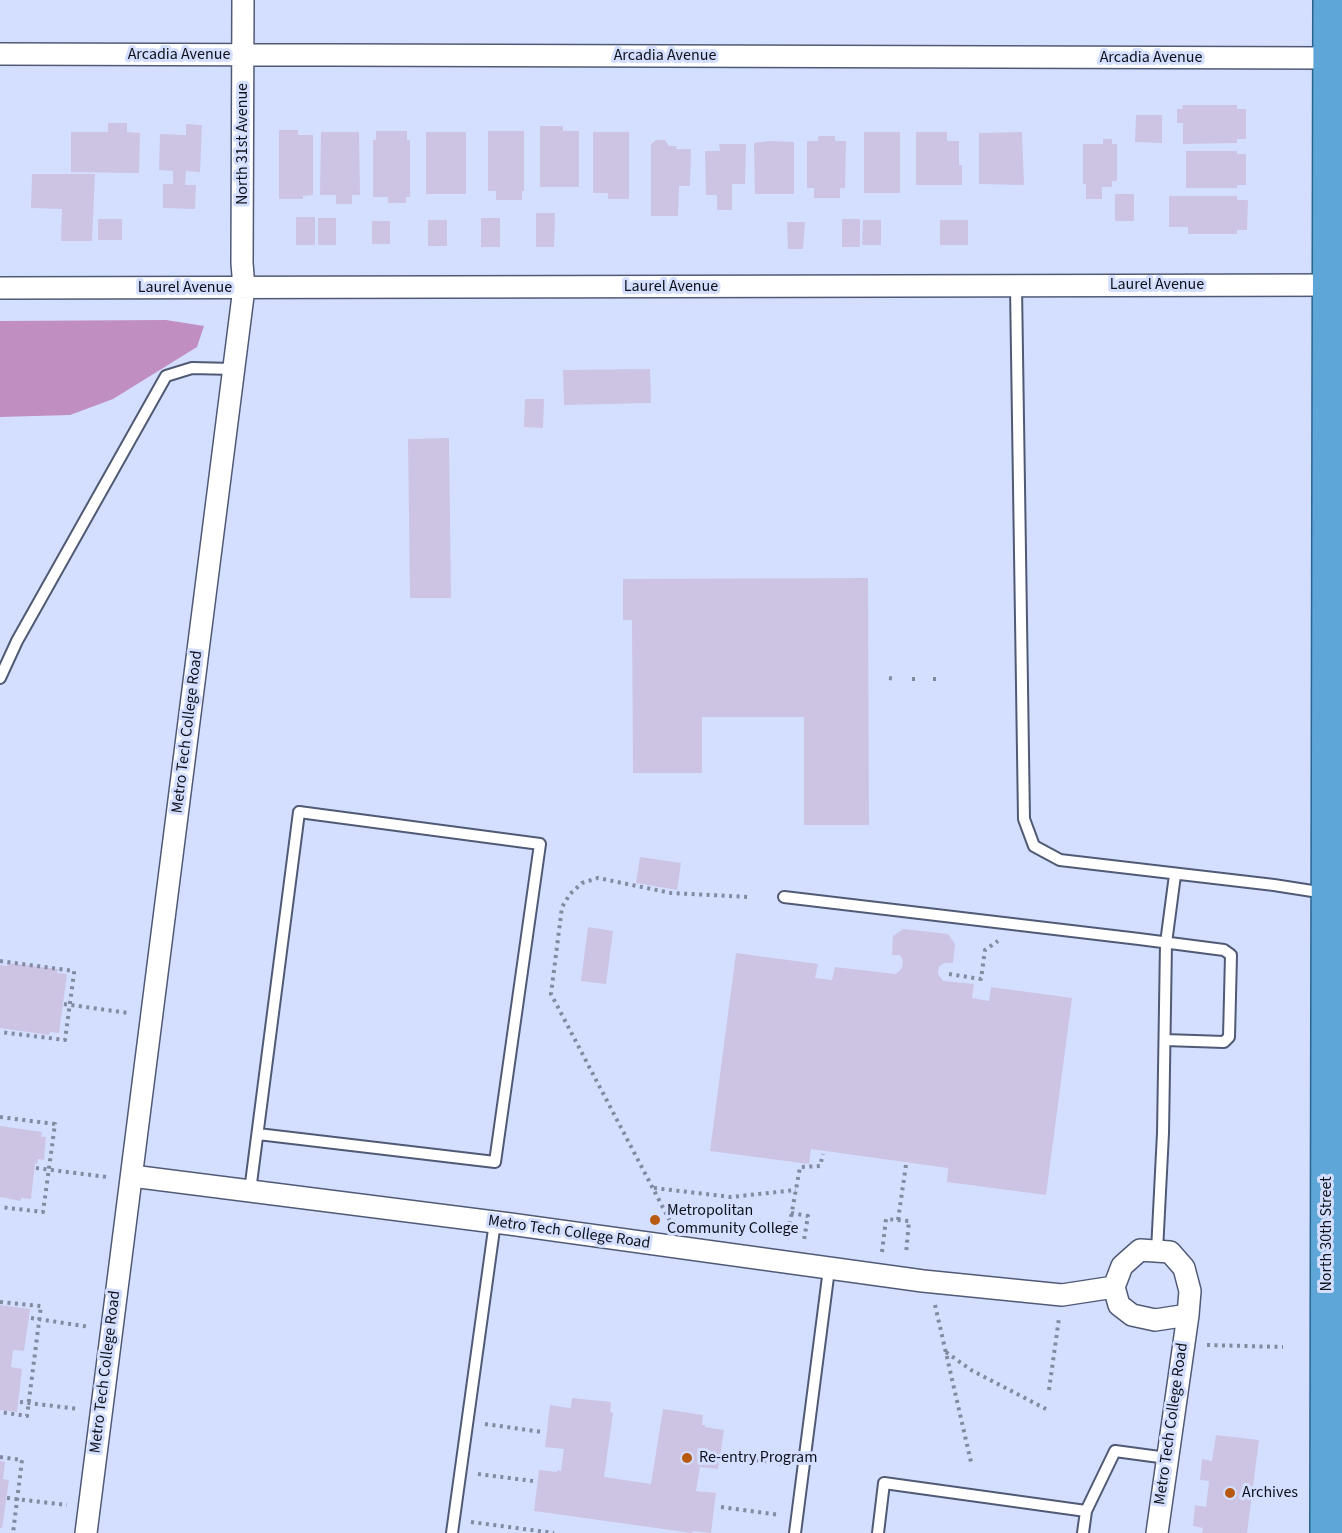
<!DOCTYPE html>
<style>
body{margin:0}
canvas{display:block;background:#d4dfff}
</style>
<canvas width="1342" height="1533"></canvas>
<script>
const c = document.querySelector('canvas').getContext('2d');
c.lineJoin = 'round';
function fill(path, color) { c.fillStyle = color; c.fill(path, 'evenodd'); }
const shape = rows => new Path2D(rows.map(r => 'M' + r).join(''));
function trace(path, color, width, dash) { c.strokeStyle = color; c.lineWidth = width; c.lineCap = dash ? 'butt' : 'round'; c.setLineDash(dash || []); c.stroke(path); }
function drawText(font, color, halo, rows, align = 'center') {
  c.font = font + ' "Source Sans 3",sans-serif'; c.lineWidth = 6; c.setLineDash([]); c.textBaseline = 'middle'; c.strokeStyle = halo; c.fillStyle = color; for (const [text, x, y, turn = 0] of rows) {
    c.save(); c.translate(x, y); c.rotate((+turn || 0) * Math.PI / 180); c.textAlign = isNaN(turn) ? turn : align; if (halo) c.strokeText(text, 0, 0); c.fillText(text, 0, 0); c.restore();
  }
}
const forest = shape([
 [166,320,204,326,197,347,113,399,70,415,0,417,0,321]
]);
const building = shape([
 [1182,105,1237,105,1237,109,1246,109,1246,139,1237,139,1237,143,1183,144,1183,123,1177,123,1177,109,1183,109],
 [1136,115,1162,115,1162,143,1135,142],
 [108,123,127,123,127,132,140,133,139,173,71,172,71,132,108,132],
 [186,124,202,125,200,172,186,171,185,185,196,185,195,209,163,208,163,184,173,184,173,171,159,170,160,134,186,135],
 [540,126,563,126,563,131,579,131,579,187,540,187],
 [279,130,298,130,298,135,313,135,313,195,303,196,303,199,279,199],
 [376,131,407,131,407,140,410,140,410,197,406,197,406,203,388,203,388,197,373,197,373,140,376,140],
 [488,131,524,131,524,191,522,191,522,200,496,200,496,191,488,191],
 [321,132,359,132,360,195,352,195,352,204,336,204,336,195,320,195],
 [426,132,466,132,466,194,426,194],
 [593,132,629,132,629,199,608,199,608,193,593,193],
 [864,132,900,132,900,193,864,193],
 [916,132,947,132,947,141,959,141,959,165,962,165,962,185,916,185],
 [1022,132,1024,185,979,184,979,133],
 [818,136,835,136,835,141,846,141,845,188,840,188,840,198,814,198,814,188,807,188,807,141,818,141],
 [1103,139,1112,139,1112,144,1117,144,1117,181,1112,181,1112,187,1102,187,1102,199,1086,199,1086,184,1083,184,1083,144,1103,144],
 [656,140,665,140,669,146,677,146,676,149,691,149,690,186,679,186,678,216,651,216,651,144],
 [770,141,794,142,794,194,755,194,754,143],
 [719,144,746,144,745,184,732,184,732,210,717,210,717,195,706,195,705,151,720,151],
 [1186,151,1237,151,1237,154,1246,154,1246,185,1237,185,1237,188,1186,188],
 [32,174,95,174,92,241,61,241,62,209,31,208],
 [1115,194,1134,194,1134,221,1115,221],
 [1169,196,1237,196,1237,200,1248,200,1247,230,1237,230,1237,234,1188,234,1188,227,1169,227],
 [536,213,555,213,554,247,536,247],
 [296,217,315,217,315,245,296,245],
 [318,218,336,218,336,245,318,245],
 [481,218,500,218,500,247,481,247],
 [98,219,122,219,122,240,98,240],
 [842,219,860,219,860,247,842,247],
 [428,220,447,220,447,246,428,246],
 [863,220,881,220,881,245,862,245],
 [940,220,968,220,968,245,940,245],
 [372,221,390,221,390,244,372,244],
 [787,222,805,222,803,249,788,249],
 [650,369,651,403,564,405,563,370],
 [525,399,544,399,543,428,524,427],
 [449,438,451,598,410,598,408,439],
 [868,578,869,825,804,825,804,717,702,717,702,773,633,773,632,620,623,620,623,579],
 [640,857,681,863,677,890,636,883],
 [588,927,613,931,606,984,581,981],
 [903,929,948,934,955,944,953,963,945,963,939,966,938,974,943,981,974,984,972,998,989,1001,991,987,1072,998,1046,1195,947,1182,948,1168,811,1149,809,1164,710,1151,736,953,818,964,815,978,832,980,835,967,896,974,902,968,903,961,900,955,892,955,893,936],
 [7,963,58,969,57,973,67,974,59,1033,50,1032,49,1035,0,1028,0,965,7,966],
 [0,1126,42,1132,41,1137,46,1137,44,1160,38,1159,37,1164,35,1163,31,1199,21,1198,21,1201,0,1197],
 [0,1305,30,1309,24,1351,13,1350,11,1367,22,1369,17,1412,0,1410],
 [572,1398,611,1402,610,1412,613,1413,604,1477,651,1484,663,1409,703,1415,702,1425,705,1425,705,1427,724,1430,718,1469,700,1467,696,1491,716,1493,711,1533,693,1531,692,1533,534,1511,539,1470,557,1472,557,1470,561,1471,564,1449,545,1447,550,1405,569,1408,571,1407],
 [1216,1435,1259,1440,1247,1533,1202,1533,1203,1528,1193,1526,1195,1505,1206,1507,1209,1481,1200,1480,1202,1459,1212,1461],
 [0,1461,5,1462,3,1479,9,1480,2,1528,0,1528]
]);
const path = shape([
 [889,678,896,679],
 [912,679,917,679],
 [933,679,940,679],
 [0,961,74,971,74,973,65,1040,0,1032],
 [949,974,981,979,985,950,998,941],
 [64,1004,128,1013],
 [0,1117,55,1124,43,1212,0,1207],
 [36,1168,107,1177],
 [654,1188,731,1197,796,1190],
 [791,1213,808,1216,804,1240],
 [898,1220,906,1165],
 [670,1221,551,994,562,907,570,894,582,883,598,878,671,893,749,897],
 [787,1239,800,1167,820,1166,823,1154],
 [882,1252,886,1219,909,1221,906,1254],
 [0,1302,41,1306,27,1416,0,1412],
 [935,1305,971,1462],
 [31,1318,90,1327],
 [1207,1345,1283,1347],
 [946,1352,971,1370,1046,1409],
 [1049,1390,1059,1318],
 [20,1402,79,1409],
 [485,1424,542,1432],
 [726,1456,785,1464],
 [0,1457,22,1460,13,1533],
 [478,1474,533,1481],
 [7,1498,67,1505],
 [721,1507,780,1515],
 [471,1522,554,1533]
]);
const service = shape([
 [1016,286,1024,819,1034,846,1060,860,1274,885,1325,893],
 [0,678,17,641,166,376,192,368,234,369],
 [784,897,1139,939,1224,950,1231,955,1229,1037,1224,1042,1165,1040],
 [250,1191,299,812,540,844,495,1162,258,1134],
 [1157,1251,1163,1133,1166,943,1175,875],
 [452,1533,495,1222],
 [795,1533,829,1269],
 [878,1533,884,1483,1086,1511],
 [1083,1533,1086,1511,1115,1451,1167,1458]
]);
const minor = shape([
 [0,54,1330,58],
 [0,288,1340,285],
 [132,1176,510,1224,923,1281,1062,1295,1114,1287],
 [86,1533,244,288,242,263,243,0],
 [1157,1533,1188,1315,1190,1291,1184,1268,1170,1252,1140,1250,1122,1266,1114,1287,1119,1305,1132,1315,1155,1320,1188,1315]
]);
const trunk = shape([
 [1327,1533,1330,0]
]);
const markers = [
 [655,1220,6,"#b85911"],
 [687,1458,6,"#b85911"],
 [1230,1493,6,"#b85911"]
];
const streetNames = [
 ["Arcadia Avenue",179,55],
 ["Arcadia Avenue",665,56],
 ["Arcadia Avenue",1151,58],
 ["North 31st Avenue",243,144,-90],
 ["Laurel Avenue",1157,285],
 ["Laurel Avenue",671,287],
 ["Laurel Avenue",185,288],
 ["Metro Tech College Road",188,732,-83],
 ["Metro Tech College Road",569,1233,8],
 ["North 30th Street",1327,1234,-90],
 ["Metro Tech College Road",106,1372,-83],
 ["Metro Tech College Road",1172,1424,-82]
];
const poiNames = [
 ["Metropolitan",667,1211],
 ["Community College",667,1229],
 ["Re-entry Program",699,1458],
 ["Archives",1242,1493]
];
fill(forest, '#c18ec1');
fill(building, '#cdc4e4');
trace(service, '#515a75', 14);
trace(minor, '#515a75', 24);
trace(trunk, '#296490', 36);
trace(path, '#828aa1', 4, [3, 4.5]);
trace(service, '#fff', 10);
trace(minor, '#fff', 21);
trace(trunk, '#5fa6d8', 33);
for (const [x, y, r, color] of markers) { const dot = new Path2D(); dot.arc(x, y, r, 0, 2 * Math.PI); c.fillStyle = color; c.fill(dot); trace(dot, '#d4dfff', 2); }
drawText('16px', '#0e111b', '#d4dfff', streetNames);
drawText('16px', '#0e111b', '#d4dfff', poiNames, 'left');
</script>
